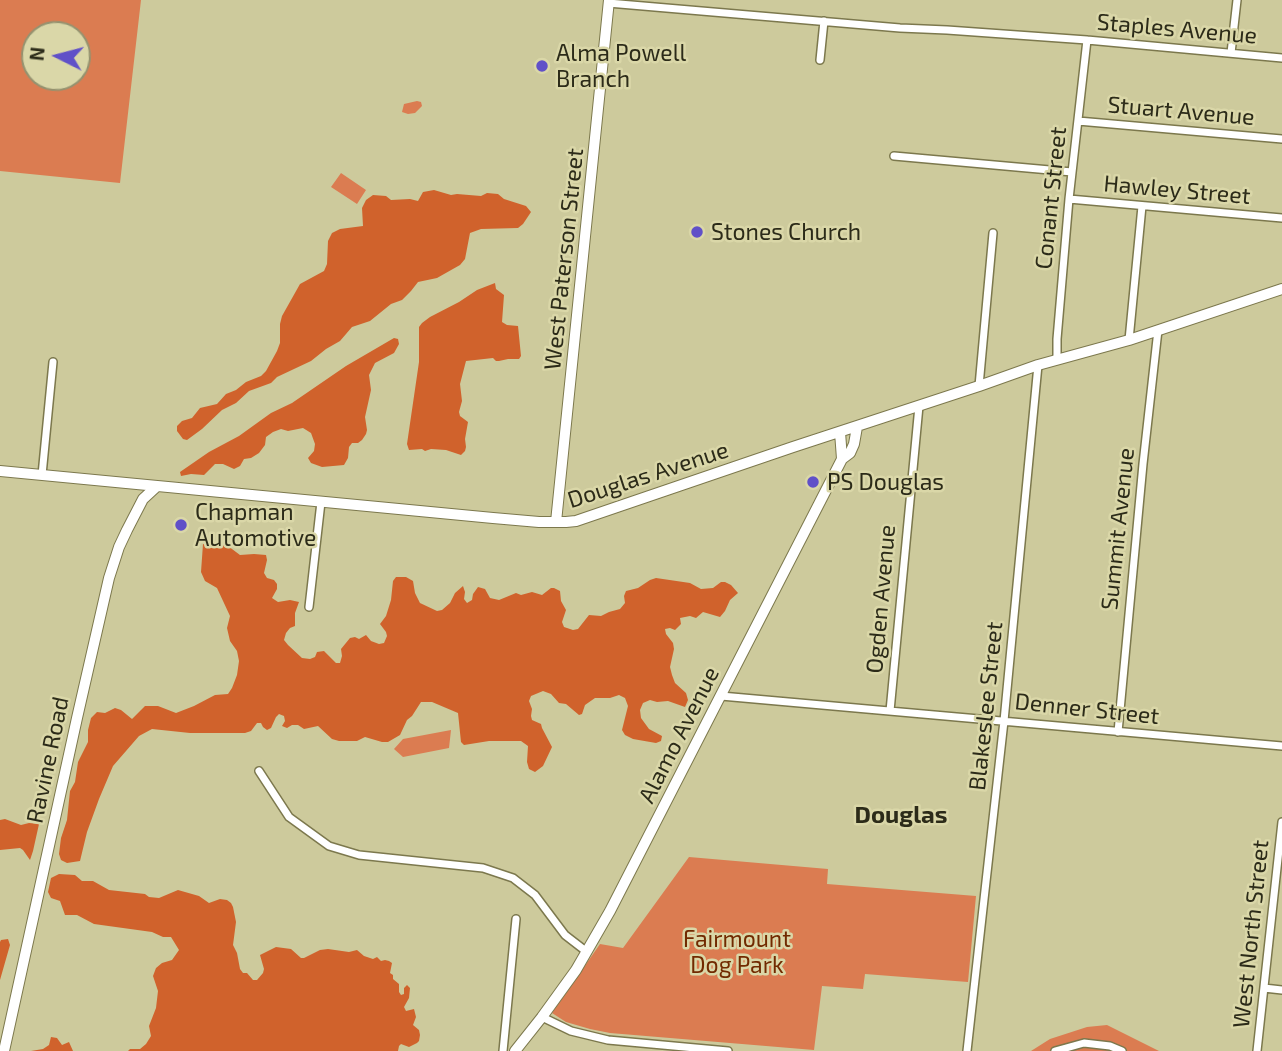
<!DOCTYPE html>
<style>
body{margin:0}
#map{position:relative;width:1282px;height:1051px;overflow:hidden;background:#cdca9c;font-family:"Exo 2",sans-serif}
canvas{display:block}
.north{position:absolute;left:21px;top:21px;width:70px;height:70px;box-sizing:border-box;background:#dad7a8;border:2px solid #94926f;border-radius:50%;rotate:276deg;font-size:19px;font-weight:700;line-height:28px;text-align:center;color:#2c2b19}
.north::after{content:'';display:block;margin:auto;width:24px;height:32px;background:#6050c8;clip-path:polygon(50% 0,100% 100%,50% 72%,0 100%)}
</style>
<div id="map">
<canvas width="1282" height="1051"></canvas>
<div class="north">N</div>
</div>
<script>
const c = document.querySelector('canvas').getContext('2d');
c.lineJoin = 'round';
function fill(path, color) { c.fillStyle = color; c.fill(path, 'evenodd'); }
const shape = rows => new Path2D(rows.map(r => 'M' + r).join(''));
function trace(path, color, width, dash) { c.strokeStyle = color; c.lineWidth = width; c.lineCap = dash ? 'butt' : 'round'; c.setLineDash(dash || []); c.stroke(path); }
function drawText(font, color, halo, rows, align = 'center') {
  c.font = font + ' "Exo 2",sans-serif'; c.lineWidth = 5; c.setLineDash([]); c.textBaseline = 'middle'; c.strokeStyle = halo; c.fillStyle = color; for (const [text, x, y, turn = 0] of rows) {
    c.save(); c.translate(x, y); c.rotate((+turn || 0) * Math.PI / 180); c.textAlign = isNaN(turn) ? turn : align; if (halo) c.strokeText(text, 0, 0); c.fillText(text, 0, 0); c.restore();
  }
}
const green = shape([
 [0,0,141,0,120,183,0,171],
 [35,35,77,35,77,77,35,77],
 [417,101,421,102,422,106,415,113,408,114,402,112,404,104],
 [341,173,366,190,357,204,331,187],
 [451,730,449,748,403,757,394,749,403,739],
 [689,857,828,869,827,884,976,896,968,982,865,974,863,989,822,986,814,1050,610,1033,590,1029,566,1022,552,1013,600,944,623,948],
 [1107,1025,1159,1051,1031,1051,1050,1039,1087,1027]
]);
const forest = shape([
 [434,190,451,195,457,194,481,196,487,193,498,194,504,199,526,206,531,212,523,224,518,228,481,229,470,233,465,259,460,265,437,278,418,282,411,291,402,300,391,304,370,321,352,327,340,341,326,349,311,361,277,377,271,383,249,391,236,403,222,410,202,429,187,440,183,439,177,431,177,426,182,421,192,418,200,408,217,404,226,394,236,390,246,382,261,376,266,371,277,351,280,343,280,324,282,316,300,284,324,271,327,264,328,241,332,233,340,229,363,226,362,208,366,200,373,195,386,196,391,200,410,199,418,201,423,192],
 [495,283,496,289,504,295,502,322,507,325,518,326,521,356,519,359,508,359,499,361,496,361,493,358,466,361,460,384,462,401,459,412,460,416,468,422,465,439,466,447,465,451,461,455,446,450,431,449,425,451,422,449,409,450,407,444,419,362,419,327,422,323,430,317,459,302,477,290],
 [394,338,398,339,399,344,394,353,375,363,369,375,371,390,365,417,367,430,366,434,362,440,358,443,352,443,349,447,348,458,344,465,322,467,311,463,308,458,314,451,315,444,311,433,303,428,288,431,281,429,273,432,266,437,265,445,259,453,251,458,244,459,240,466,234,469,223,464,215,464,204,475,191,474,181,476,180,472,209,452,239,436,271,413,292,403,346,366],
 [215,543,222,544,228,546,240,555,254,554,266,555,267,560,264,573,267,578,274,580,277,584,277,589,272,598,278,602,290,600,299,602,295,613,295,626,290,628,286,633,284,640,288,645,302,658,310,659,315,657,317,652,324,651,336,663,340,663,342,656,341,649,350,638,355,637,359,639,366,635,371,641,379,644,384,643,387,636,386,632,380,624,386,616,391,600,393,581,396,577,406,577,413,581,415,593,420,603,437,611,442,610,450,603,455,593,463,586,465,592,464,599,467,603,472,600,473,594,478,587,485,589,490,598,499,600,516,593,521,595,532,592,542,595,551,588,554,588,560,591,561,601,566,610,562,622,564,627,573,630,578,629,589,615,601,616,609,612,620,609,625,603,624,596,626,591,638,588,650,580,656,578,690,583,701,589,713,588,721,582,725,582,731,585,738,593,730,600,725,611,720,617,703,612,696,618,690,616,680,618,681,624,675,630,670,628,665,629,666,634,673,643,674,649,670,667,672,675,675,683,686,693,688,700,685,707,668,701,657,702,650,700,643,703,640,710,641,718,649,729,662,736,661,741,656,743,633,739,625,735,622,730,628,706,625,698,619,695,610,698,595,698,585,705,582,714,579,715,566,704,559,703,551,694,543,691,531,696,529,701,532,709,531,716,532,720,541,724,542,728,552,747,543,766,535,772,529,769,527,762,528,746,521,741,489,741,464,745,461,742,458,713,432,702,421,702,412,716,407,720,400,735,388,742,382,742,365,737,357,741,339,741,332,739,318,726,304,729,298,725,292,725,287,728,282,726,285,721,284,716,279,714,276,717,271,728,267,730,263,727,261,723,257,723,251,731,245,733,190,733,152,729,139,736,113,766,99,799,87,832,80,861,67,863,61,860,59,854,61,838,67,820,70,791,75,782,78,762,88,742,88,730,91,718,97,712,105,713,115,708,121,710,132,719,145,706,158,706,176,713,194,706,215,695,228,694,232,688,237,675,239,661,237,651,230,641,227,628,230,616,217,588,205,581,201,572,203,544,210,545],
 [5,819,21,825,29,823,39,824,33,851,30,860,23,850,20,848,0,850,0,820],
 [59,874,75,875,82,881,93,881,109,890,145,894,149,897,159,898,178,890,199,896,209,903,220,899,227,900,231,903,233,907,236,922,233,945,237,953,240,969,243,973,247,973,253,980,257,980,263,973,264,969,260,955,276,947,291,949,301,958,304,958,320,950,328,949,349,952,357,950,364,956,373,959,377,957,381,961,385,960,389,961,392,963,390,973,393,975,393,979,399,984,399,992,401,995,404,994,404,988,407,985,410,988,409,998,404,1007,406,1011,414,1009,416,1017,413,1025,419,1030,420,1035,419,1041,417,1043,409,1047,401,1044,399,1046,398,1051,128,1051,130,1049,140,1049,146,1044,151,1036,149,1026,156,1008,158,991,153,976,156,968,162,963,172,960,179,950,171,937,163,937,152,932,94,924,77,915,65,915,60,901,51,898,48,892,51,878],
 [8,939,10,945,0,980,0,942,1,940],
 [51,1037,57,1038,62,1045,69,1042,73,1051,31,1051,43,1049,49,1045]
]);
const street = shape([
 [608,3,900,28,947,30,1087,40,1282,58],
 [1231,53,1237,0],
 [820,60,824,21],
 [1078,121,1282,139],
 [894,156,1072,172],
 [1069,199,1282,218],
 [1129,340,1142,206],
 [1057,360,1057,339,1069,199,1087,40],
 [979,386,993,233],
 [42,475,53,362],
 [309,607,321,502],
 [721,696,1282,746],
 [890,711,919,406],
 [1118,732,1143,464,1158,330],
 [259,771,289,817,329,846,359,855,483,868,513,878,535,895,565,935,587,952],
 [1264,988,1282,990],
 [542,1017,571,1031,608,1040,728,1051],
 [503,1051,516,919],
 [967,1051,1004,721,1038,365],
 [1055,1051,1084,1043,1110,1046,1122,1051],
 [1257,1051,1282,822]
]);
const secondary = shape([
 [840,432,842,459],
 [0,471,493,518,539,522,566,522,576,521,793,447,979,386,1038,365,1129,340,1282,289],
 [556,522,609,0],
 [4,1051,77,718,109,578,119,547,127,530,143,499,156,487],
 [515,1051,542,1017,576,970,610,911,842,459,850,453,854,444,857,427]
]);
const markers = [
 [542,66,7,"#6050c8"],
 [697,232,7,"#6050c8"],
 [813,482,7,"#6050c8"],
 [181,525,7,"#6050c8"]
];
const streetNames = [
 ["Staples Avenue",1177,29,5],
 ["Stuart Avenue",1181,111,5],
 ["Hawley Street",1177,190,5],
 ["Conant Street",1051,198,-84],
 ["West Paterson Street",564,259,-84],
 ["Douglas Avenue",648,475,-18],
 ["Summit Avenue",1118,529,-84],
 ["Ogden Avenue",881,599,-85],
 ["Blakeslee Street",986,706,-84],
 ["Denner Street",1087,709,6],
 ["Alamo Avenue",679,735,-63],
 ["Ravine Road",48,760,-78],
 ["West North Street",1251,934,-84]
];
const poiNames = [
 ["Alma Powell",556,53],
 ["Branch",556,79],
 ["Stones Church",711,232],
 ["PS Douglas",827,482],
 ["Chapman",195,512],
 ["Automotive",195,538]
];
const parkNames = [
 ["Fairmount",737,939],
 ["Dog Park",737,965]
];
const neighbourhoodNames = [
 ["Douglas",901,815]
];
fill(green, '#db7c51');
fill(forest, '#d0622c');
trace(street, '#7c784d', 10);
trace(secondary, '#7c784d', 12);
trace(street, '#fff', 7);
trace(secondary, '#fff', 10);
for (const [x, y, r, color] of markers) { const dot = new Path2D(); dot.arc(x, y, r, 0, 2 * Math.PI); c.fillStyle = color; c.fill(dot); trace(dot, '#dad7a8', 2.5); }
drawText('23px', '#2c2b19', '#dad7a8', streetNames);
drawText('23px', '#2c2b19', '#dad7a8', poiNames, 'left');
drawText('23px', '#712a00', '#dad7a8', parkNames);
drawText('bold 24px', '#2c2b19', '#dad7a8', neighbourhoodNames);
</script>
